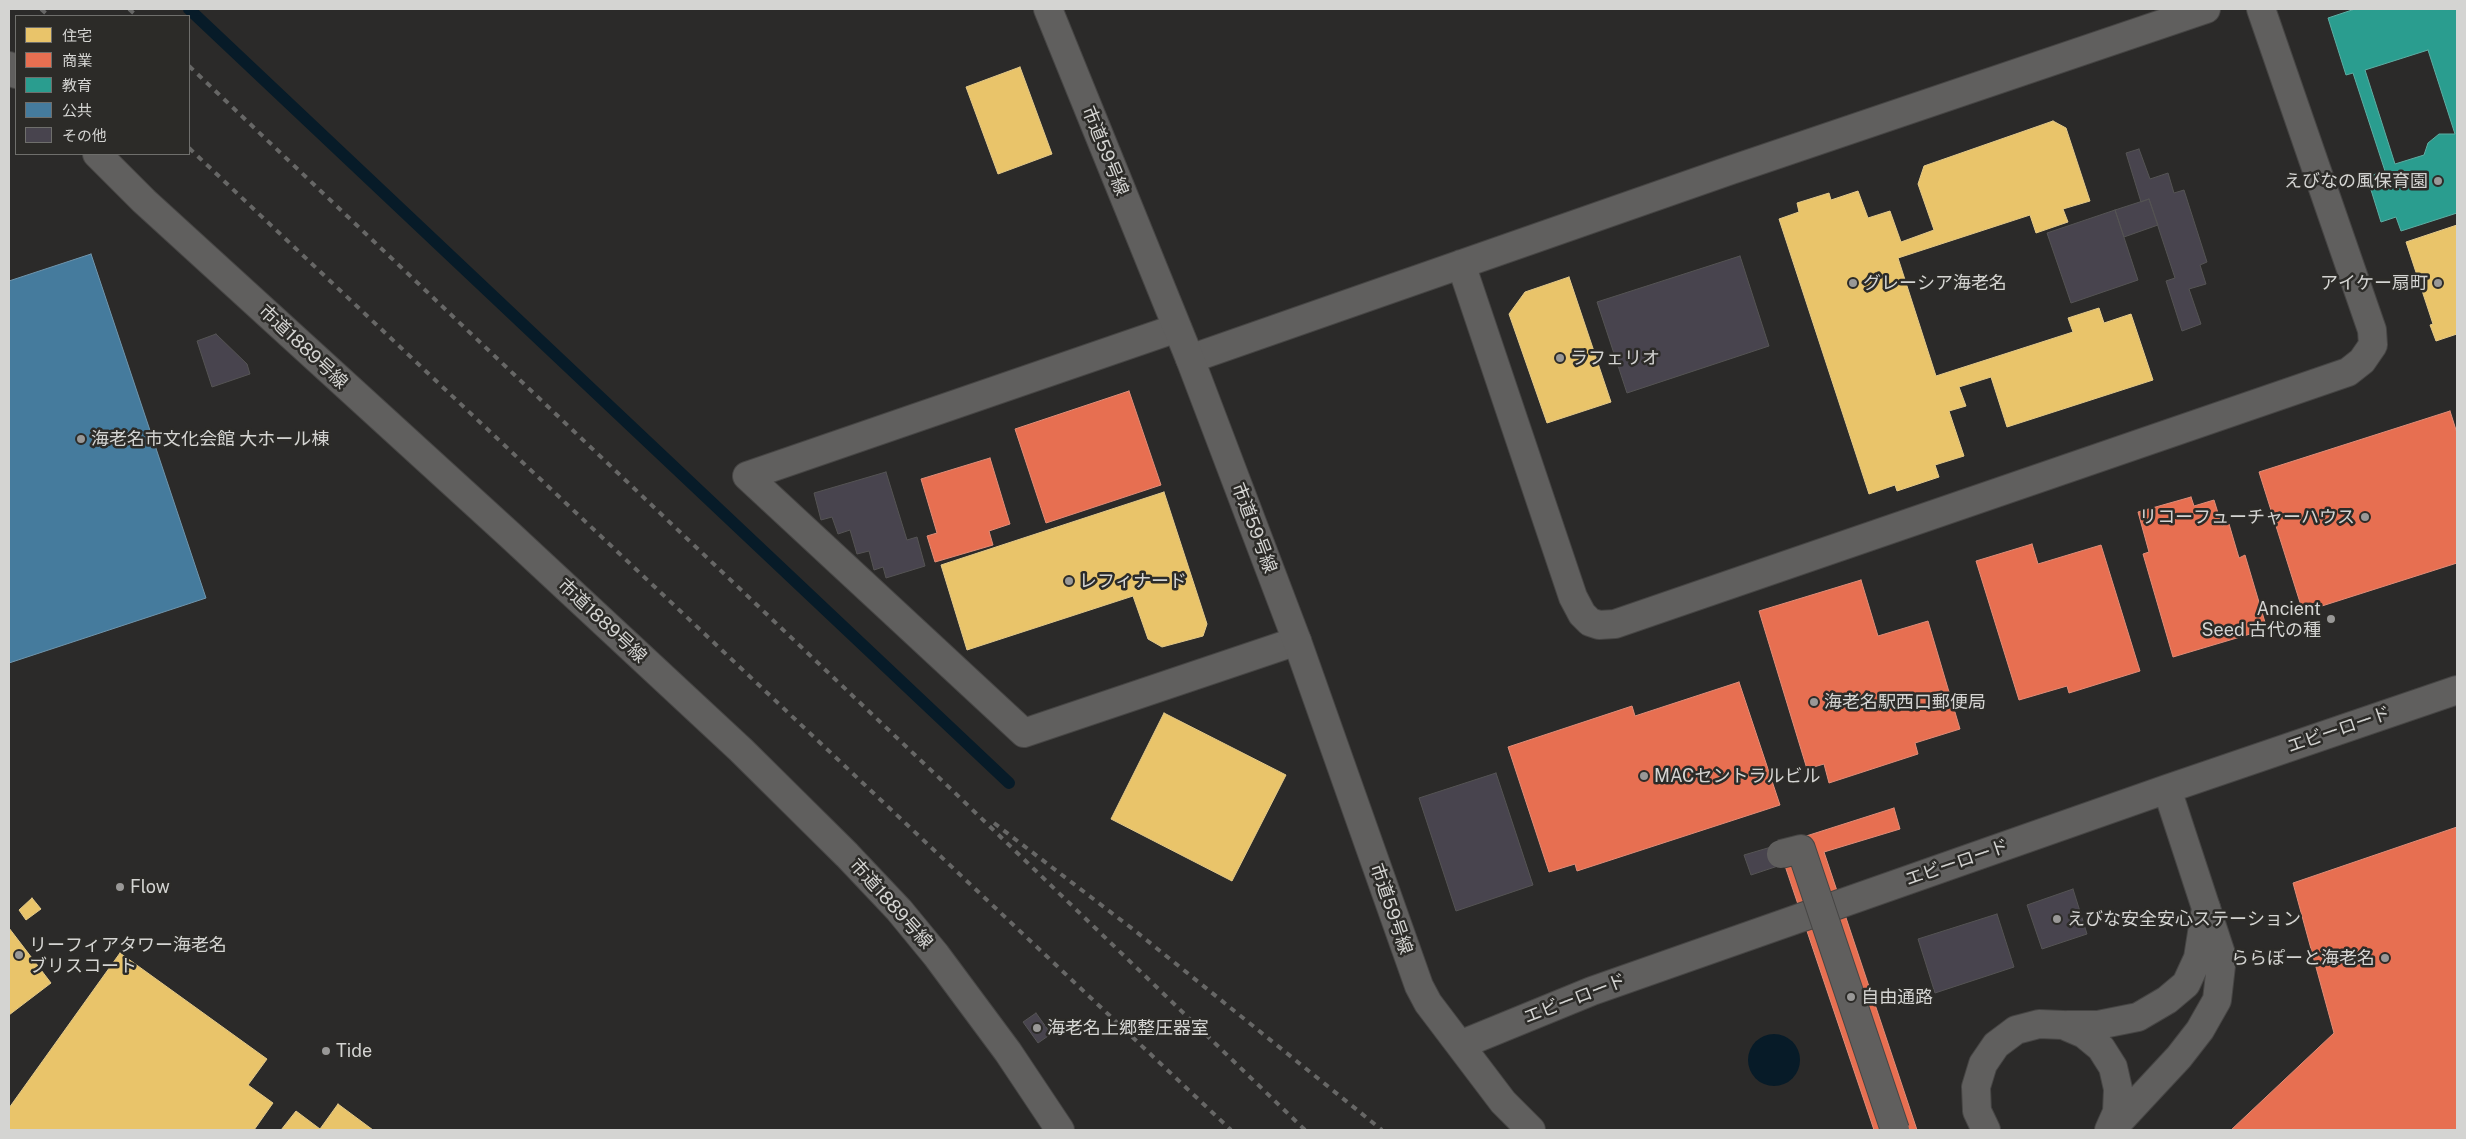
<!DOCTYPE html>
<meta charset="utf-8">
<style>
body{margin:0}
#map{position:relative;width:2466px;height:1139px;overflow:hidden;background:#2b2a29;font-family:"Public Sans","Noto Sans JP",sans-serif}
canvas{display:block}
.frame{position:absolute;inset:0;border:10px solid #d4d4d2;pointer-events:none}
.legend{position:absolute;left:15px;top:15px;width:175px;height:140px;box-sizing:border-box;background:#2c2b28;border:1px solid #6f6f6c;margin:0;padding:6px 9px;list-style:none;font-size:15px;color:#d4d4d2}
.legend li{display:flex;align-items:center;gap:10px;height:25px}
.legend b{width:25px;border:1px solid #6f6f6c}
</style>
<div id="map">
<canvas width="2466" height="1139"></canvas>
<div class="frame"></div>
<ul class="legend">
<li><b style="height:14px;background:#e9c46a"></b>住宅</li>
<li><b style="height:14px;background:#e76f51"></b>商業</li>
<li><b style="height:14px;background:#2a9d8f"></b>教育</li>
<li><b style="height:14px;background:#457b9d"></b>公共</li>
<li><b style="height:14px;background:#48444e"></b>その他</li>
</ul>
</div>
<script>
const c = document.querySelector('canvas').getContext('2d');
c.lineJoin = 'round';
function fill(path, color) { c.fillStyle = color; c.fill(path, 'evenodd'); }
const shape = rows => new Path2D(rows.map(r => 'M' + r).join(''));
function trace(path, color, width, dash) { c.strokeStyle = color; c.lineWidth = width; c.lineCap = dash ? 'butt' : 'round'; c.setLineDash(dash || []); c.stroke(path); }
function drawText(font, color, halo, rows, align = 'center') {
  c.font = font + ' "Public Sans","Noto Sans JP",sans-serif'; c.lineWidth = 5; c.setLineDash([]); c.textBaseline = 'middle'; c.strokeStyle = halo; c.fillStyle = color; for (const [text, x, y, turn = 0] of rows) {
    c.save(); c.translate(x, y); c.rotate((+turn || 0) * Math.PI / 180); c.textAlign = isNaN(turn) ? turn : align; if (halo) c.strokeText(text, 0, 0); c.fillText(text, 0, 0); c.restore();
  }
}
const water = shape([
 '1748 1060a26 26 0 1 1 52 0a26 26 0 1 1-52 0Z'
]);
const homes = shape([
 [1020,67,1052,154,998,174,966,87,1020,67],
 [2053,121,2066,128,2090,201,2063,209,2068,222,2036,233,2030,215,1898,258,1936,376,2073,332,2068,318,2099,308,2104,323,2131,314,2153,380,2007,427,1991,377,1959,387,1966,406,1949,411,1964,456,1935,465,1939,477,1897,491,1895,485,1869,494,1779,219,1799,212,1797,203,1829,193,1831,200,1858,191,1868,218,1890,211,1901,242,1934,230,1918,184,1924,166,2053,121],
 [2457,225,2457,334,2436,341,2430,325,2433,324,2406,242,2457,225],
 [1569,277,1611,402,1547,423,1509,314,1525,292,1569,277],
 [1164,492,1207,624,1203,636,1162,647,1148,639,1133,596,967,650,941,565,1164,492],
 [1164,713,1286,775,1232,881,1111,819,1164,713],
 [32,898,41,909,26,920,19,910,32,898],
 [9,928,51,983,9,1015,9,928],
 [120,953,267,1059,248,1085,273,1103,254,1130,9,1130,9,1108,120,953],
 [338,1104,373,1130,281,1130,296,1111,320,1129,338,1104]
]);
const shops = shape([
 [1129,391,1161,485,1046,523,1015,429,1129,391],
 [2450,411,2457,433,2457,563,2303,612,2259,472,2450,411],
 [990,458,1010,524,989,531,993,545,935,562,927,536,937,533,921,479,990,458],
 [2191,497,2194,506,2214,500,2222,526,2229,524,2239,558,2245,555,2267,629,2173,657,2143,554,2149,552,2138,512,2191,497],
 [2032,544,2038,564,2101,545,2140,671,2069,693,2067,686,2019,700,1976,561,2032,544],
 [1861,580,1878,636,1928,621,1960,729,1915,743,1918,754,1829,783,1824,764,1807,769,1759,611,1861,580],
 [1739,682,1780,805,1577,871,1575,864,1549,872,1508,747,1632,706,1635,716,1739,682],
 [1894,808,1900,829,1824,852,1917,1130,1874,1130,1778,845,1894,808],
 [2457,827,2457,1130,2231,1130,2334,1033,2293,883,2457,827]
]);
const schools = shape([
 [2355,9,2457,9,2457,213,2401,231,2396,217,2381,222,2367,177,2385,171,2353,73,2346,75,2328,18,2355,9],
 [2428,50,2455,134,2439,134,2428,143,2424,155,2395,164,2365,70,2428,50]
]);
const public = shape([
 [91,254,206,598,9,663,9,281,91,254]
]);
const stream = shape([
 [189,9,1009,783]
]);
const building = shape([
 [2139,149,2150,179,2168,173,2174,193,2184,190,2207,262,2200,265,2206,284,2189,289,2201,324,2182,331,2166,281,2175,278,2149,199,2141,202,2126,153,2139,149],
 [2149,199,2158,225,2124,237,2115,210,2149,199],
 [2115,210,2138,280,2071,303,2047,233,2115,210],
 [1740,256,1769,346,1627,393,1597,302,1740,256],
 [216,334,247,364,250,374,212,387,197,341,216,334],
 [886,472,907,540,917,537,925,566,886,578,883,567,874,570,869,551,857,554,850,530,838,534,832,517,821,520,814,493,886,472],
 [1496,773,1533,885,1456,911,1419,798,1496,773],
 [1778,845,1784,864,1751,875,1744,855,1778,845],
 [2073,889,2087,934,2042,949,2027,905,2073,889],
 [1997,914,2014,967,1935,993,1918,939,1997,914],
 [1036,1013,1051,1034,1038,1043,1023,1022,1036,1013]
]);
const minor = shape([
 [1461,264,1573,597,1582,614,1590,622,1599,625,1615,624,2348,372,2362,361,2373,345,2372,330,2261,9],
 [1177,328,747,476,1024,733,1297,641],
 [1190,359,1731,170,2206,9],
 [2067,1025,2098,1025,2138,1017,2167,1000,2186,984,2198,958,2205,914],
 [2112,1129,2179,1057,2200,1030,2217,1000,2222,957,2206,908],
 [1986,1130,1977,1111,1976,1087,1983,1064,1996,1045,2016,1030,2039,1024,2063,1025,2084,1034,2101,1048,2113,1067,2118,1089,2117,1112,2109,1130]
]);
const tertiary = shape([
 [1048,9,1190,359,1297,641,1419,986,1428,1003,1503,1102,1531,1130],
 [9,66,16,74],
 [97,154,144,201,511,536,741,750,847,855,899,910,936,955,1008,1052,1060,1130],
 [2167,789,2206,908],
 [1460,1045,1592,991,2167,789,2457,690]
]);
const rail = shape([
 [41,9,49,16],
 [129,9,137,16],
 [189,66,954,792,1305,1130],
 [189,148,1231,1130],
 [994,823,1134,930,1382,1130]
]);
const pedestrianBridge = shape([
 [1781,854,1801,849,1895,1130]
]);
const markers = [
 [2438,181,5,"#999897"],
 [1853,283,5,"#999897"],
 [2438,283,5,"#999897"],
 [1560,358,5,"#999897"],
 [81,439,5,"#999897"],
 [2365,517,5,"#999897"],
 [1069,581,5,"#999897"],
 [2331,619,5,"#999897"],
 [1814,702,5,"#999897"],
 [1644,776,5,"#999897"],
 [120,887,5,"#999897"],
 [2057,919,5,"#999897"],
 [19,955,5,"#999897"],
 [2385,958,5,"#999897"],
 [1851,997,5,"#999897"],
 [1037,1028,5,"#999897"],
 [326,1051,5,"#999897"]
];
const streetNames = [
 ["市道59号線",1105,151,68],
 ["市道1889号線",303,347,43],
 ["市道59号線",1254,528,69],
 ["市道1889号線",602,621,43],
 ["エビーロード",2339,730,-19],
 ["エビーロード",1957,863,-19],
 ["市道1889号線",891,904,48],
 ["市道59号線",1391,909,71],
 ["エビーロード",1575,999,-21]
];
const poiNames = [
 ["えびなの風保育園",2428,181,"right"],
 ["グレーシア海老名",1863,283],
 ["アイケー扇町",2428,283,"right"],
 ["ラフェリオ",1570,358],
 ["海老名市文化会館 大ホール棟",91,439],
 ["リコーフューチャーハウス",2355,517,"right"],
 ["レフィナード",1079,581],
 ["Ancient",2321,609,"right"],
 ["Seed 古代の種",2321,630,"right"],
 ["海老名駅西口郵便局",1824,702],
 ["MACセントラルビル",1654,776],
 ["Flow",130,887],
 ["えびな安全安心ステーション",2067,919],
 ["リーフィアタワー海老名",29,945],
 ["ブリスコート",29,966],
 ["ららぽーと海老名",2375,958,"right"],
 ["自由通路",1861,997],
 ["海老名上郷整圧器室",1047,1028],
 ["Tide",336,1051]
];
fill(water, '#071b28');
fill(homes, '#e9c46a');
trace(homes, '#e3c989', 1);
fill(shops, '#e76f51');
trace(shops, '#e18d78', 1);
fill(schools, '#2a9d8f');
trace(schools, '#5daea3', 1);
fill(public, '#457b9d');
trace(public, '#7096ad', 1);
trace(stream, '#071b28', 12);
fill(building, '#48444e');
trace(building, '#555454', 1);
trace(minor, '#464544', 30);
trace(tertiary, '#464544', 30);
trace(minor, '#605f5e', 28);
trace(tertiary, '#605f5e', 28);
trace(rail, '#676766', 4, [6, 6]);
trace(pedestrianBridge, '#464544', 30, []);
trace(pedestrianBridge, '#605f5e', 28);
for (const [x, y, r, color] of markers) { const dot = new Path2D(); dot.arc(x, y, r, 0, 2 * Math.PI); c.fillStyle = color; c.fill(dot); trace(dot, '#2c2b28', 2); }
drawText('18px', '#d4d4d2', '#2c2b28', streetNames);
drawText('18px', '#d4d4d2', '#2c2b28', poiNames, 'left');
</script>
